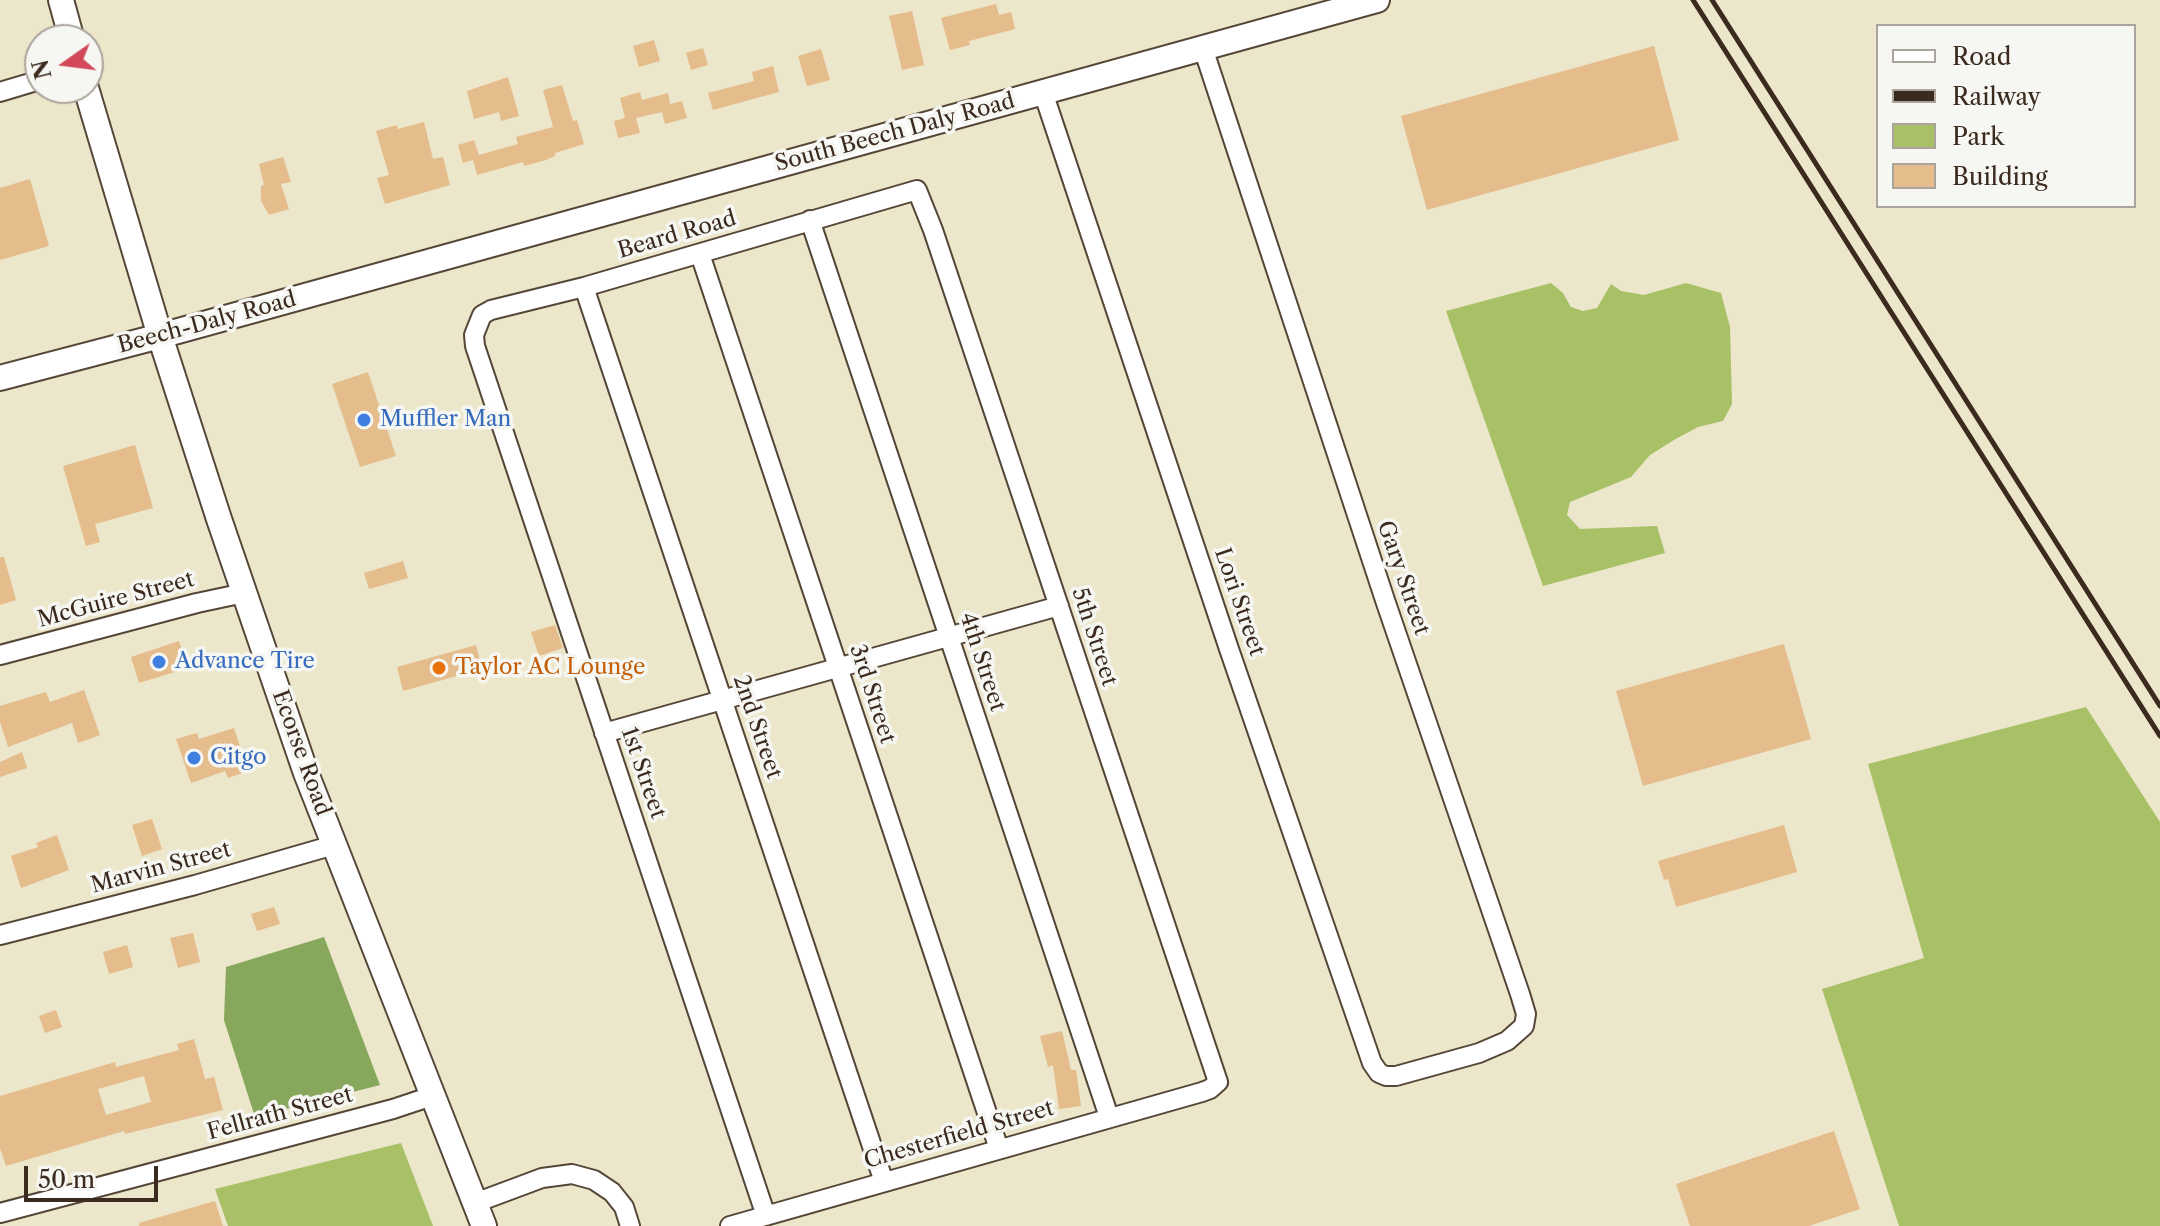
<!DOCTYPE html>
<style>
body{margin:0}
#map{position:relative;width:2160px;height:1226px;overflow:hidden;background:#ece6ca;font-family:"Libre Caslon Text",serif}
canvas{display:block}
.legend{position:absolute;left:1876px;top:24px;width:260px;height:184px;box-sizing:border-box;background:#f6f6f2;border:2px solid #aba49d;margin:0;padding:10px 14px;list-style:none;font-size:24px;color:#3b2a1e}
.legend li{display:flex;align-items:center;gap:16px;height:40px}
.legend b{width:40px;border:2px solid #aba49d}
.north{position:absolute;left:24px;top:24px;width:80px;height:80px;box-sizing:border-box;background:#f6f6f2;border:2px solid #aba49d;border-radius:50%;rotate:256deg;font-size:22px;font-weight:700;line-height:32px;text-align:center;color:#3b2a1e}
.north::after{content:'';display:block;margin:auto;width:28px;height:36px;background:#d1495b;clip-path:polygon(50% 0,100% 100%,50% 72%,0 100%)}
.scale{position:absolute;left:24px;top:1166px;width:134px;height:36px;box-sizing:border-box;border:4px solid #3b2a1e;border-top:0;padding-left:10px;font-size:24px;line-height:28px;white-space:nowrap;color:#3b2a1e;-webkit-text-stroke:6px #f6f6f2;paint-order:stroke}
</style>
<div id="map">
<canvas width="2160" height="1226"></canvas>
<ul class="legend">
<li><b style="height:10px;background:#fff"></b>Road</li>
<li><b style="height:10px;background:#3b2a1e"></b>Railway</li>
<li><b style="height:22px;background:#a8c167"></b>Park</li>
<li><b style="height:22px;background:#e5bc8c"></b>Building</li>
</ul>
<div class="north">N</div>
<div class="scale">50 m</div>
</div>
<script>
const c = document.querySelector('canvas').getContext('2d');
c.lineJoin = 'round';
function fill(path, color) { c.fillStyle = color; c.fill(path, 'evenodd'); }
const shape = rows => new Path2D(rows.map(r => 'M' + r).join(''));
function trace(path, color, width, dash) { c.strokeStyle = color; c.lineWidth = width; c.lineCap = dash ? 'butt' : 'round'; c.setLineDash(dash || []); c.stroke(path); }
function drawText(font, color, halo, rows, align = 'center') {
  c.font = font + ' "Libre Caslon Text",serif'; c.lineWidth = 7; c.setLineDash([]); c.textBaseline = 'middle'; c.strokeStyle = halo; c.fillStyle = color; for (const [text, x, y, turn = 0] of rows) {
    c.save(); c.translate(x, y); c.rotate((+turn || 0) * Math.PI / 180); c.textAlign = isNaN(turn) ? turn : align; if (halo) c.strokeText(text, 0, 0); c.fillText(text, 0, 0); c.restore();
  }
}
const green = shape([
 [1551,283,1563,293,1571,307,1583,311,1597,308,1611,284,1621,291,1644,295,1686,283,1721,293,1730,327,1732,404,1723,421,1698,427,1674,440,1650,455,1631,477,1570,502,1567,515,1580,529,1657,526,1665,553,1543,586,1446,311],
 [2086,707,2160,822,2160,1226,1899,1226,1822,989,1924,958,1868,764],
 [401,1143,433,1226,228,1226,215,1189]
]);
const forest = shape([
 [324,937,380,1085,255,1117,224,1020,226,967]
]);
const building = shape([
 [996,4,999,15,1011,12,1015,29,969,41,970,45,950,50,941,18],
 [912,11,924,65,902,70,889,16],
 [654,40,660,61,639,67,633,46],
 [1654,46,1679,140,1427,210,1401,116],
 [703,48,708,65,691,70,686,53],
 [821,49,830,80,807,86,798,56],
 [773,66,779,92,713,110,708,93,754,81,752,72],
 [508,77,519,116,501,121,499,112,474,119,467,91],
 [562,85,573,121,577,120,584,144,555,153,555,156,546,160,524,166,523,162,477,175,473,160,463,163,458,145,474,140,479,155,518,144,516,137,553,127,543,90],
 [640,92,642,100,668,93,670,104,682,101,687,118,665,124,662,112,636,118,640,133,618,138,614,121,625,118,620,98],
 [424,122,433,159,443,157,450,185,385,204,377,178,389,175,376,131,397,125,398,129],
 [283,157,291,182,281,184,289,209,269,215,261,201,261,186,264,185,259,164],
 [30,179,49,246,0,260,0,188],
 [368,372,396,456,360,467,332,384],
 [135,445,153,508,95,524,100,542,86,546,63,466],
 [0,557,4,557,16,600,0,605],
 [403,561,408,578,369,589,364,573],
 [555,625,563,648,539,656,531,632],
 [179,641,188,668,139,683,131,657],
 [1784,644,1811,739,1643,786,1616,691],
 [476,645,482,669,403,691,397,667],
 [84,690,100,735,78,743,72,723,8,747,0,722,0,706,46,692,50,702],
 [234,728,248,771,228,778,225,771,191,783,176,739,197,733,199,739],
 [22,752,27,768,0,777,0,762],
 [152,819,162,849,142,856,132,825],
 [1784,825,1797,872,1676,907,1668,879,1664,880,1658,861],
 [57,835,69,870,21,888,11,856,38,847,36,843],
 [274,907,280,924,257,931,251,914],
 [193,933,200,962,178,968,170,938],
 [127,945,133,967,109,974,103,952],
 [56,1010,62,1027,45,1033,39,1016],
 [1062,1031,1071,1070,1076,1070,1081,1106,1059,1109,1053,1065,1048,1067,1040,1036],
 [194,1039,205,1079,214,1077,223,1110,125,1134,124,1131,6,1166,0,1148,0,1096,115,1062,116,1067,179,1050,177,1044],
 [144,1076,151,1102,106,1115,98,1089],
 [1834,1131,1860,1209,1809,1226,1690,1226,1676,1184],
 [215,1201,223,1226,139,1226,139,1223]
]);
const street = shape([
 [0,92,40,80],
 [1043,92,1229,649,1372,1063,1379,1073,1386,1076,1396,1076,1479,1053,1507,1041,1524,1026,1526,1014,1520,994,1386,603,1203,48],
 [810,220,1109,1117],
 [700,254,999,1149],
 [584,287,884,1182],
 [0,655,197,603,244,593],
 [604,733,1059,606],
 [0,935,195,885,334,845],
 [475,1203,542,1178,572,1174,594,1180,612,1192,624,1207,630,1226],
 [0,1213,393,1109,432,1096],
 [730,1226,1202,1092,1210,1089,1218,1082,933,230,917,190,584,287,491,310,482,315,474,335,475,346,766,1216]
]);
const secondary = shape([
 [61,0,72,40],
 [86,88,160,336,219,519,306,773,484,1226],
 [0,378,160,336,1377,0]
]);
const rail = shape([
 [1693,0,2160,736],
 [1712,0,2160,706]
]);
const markers = [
 [364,420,8,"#3f7fe0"],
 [159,662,8,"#3f7fe0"],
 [439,668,8,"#e8710a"],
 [194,758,8,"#3f7fe0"]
];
const streetNames = [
 ["South Beech Daly Road",895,133,-15],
 ["Beard Road",677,235,-16],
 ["Beech-Daly Road",207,323,-15],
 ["Gary Street",1403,578,71],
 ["McGuire Street",116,600,-15],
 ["Lori Street",1239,602,71],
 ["5th Street",1094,637,72],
 ["4th Street",982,662,72],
 ["3rd Street",872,694,72],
 ["2nd Street",757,727,71],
 ["Ecorse Road",301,753,70],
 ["1st Street",643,773,71],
 ["Marvin Street",161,868,-15],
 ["Fellrath Street",280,1114,-15],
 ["Chesterfield Street",959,1135,-16]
];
const shopNames = [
 ["Muffler Man",380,420],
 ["Advance Tire",175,662],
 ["Citgo",210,758]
];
const foodNames = [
 ["Taylor AC Lounge",455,668]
];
fill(green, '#a8c167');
fill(forest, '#86a75c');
fill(building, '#e5bc8c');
trace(street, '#564638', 22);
trace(secondary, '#564638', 28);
trace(street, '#fff', 18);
trace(secondary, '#fff', 24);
trace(rail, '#3b2a1e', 5);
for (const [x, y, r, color] of markers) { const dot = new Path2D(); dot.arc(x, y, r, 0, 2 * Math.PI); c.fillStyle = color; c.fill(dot); trace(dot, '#f6f6f2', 3); }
drawText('22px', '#3b2a1e', '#f6f6f2', streetNames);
drawText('22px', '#366cbe', '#f6f6f2', shopNames, 'left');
drawText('22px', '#c56008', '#f6f6f2', foodNames, 'left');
</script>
